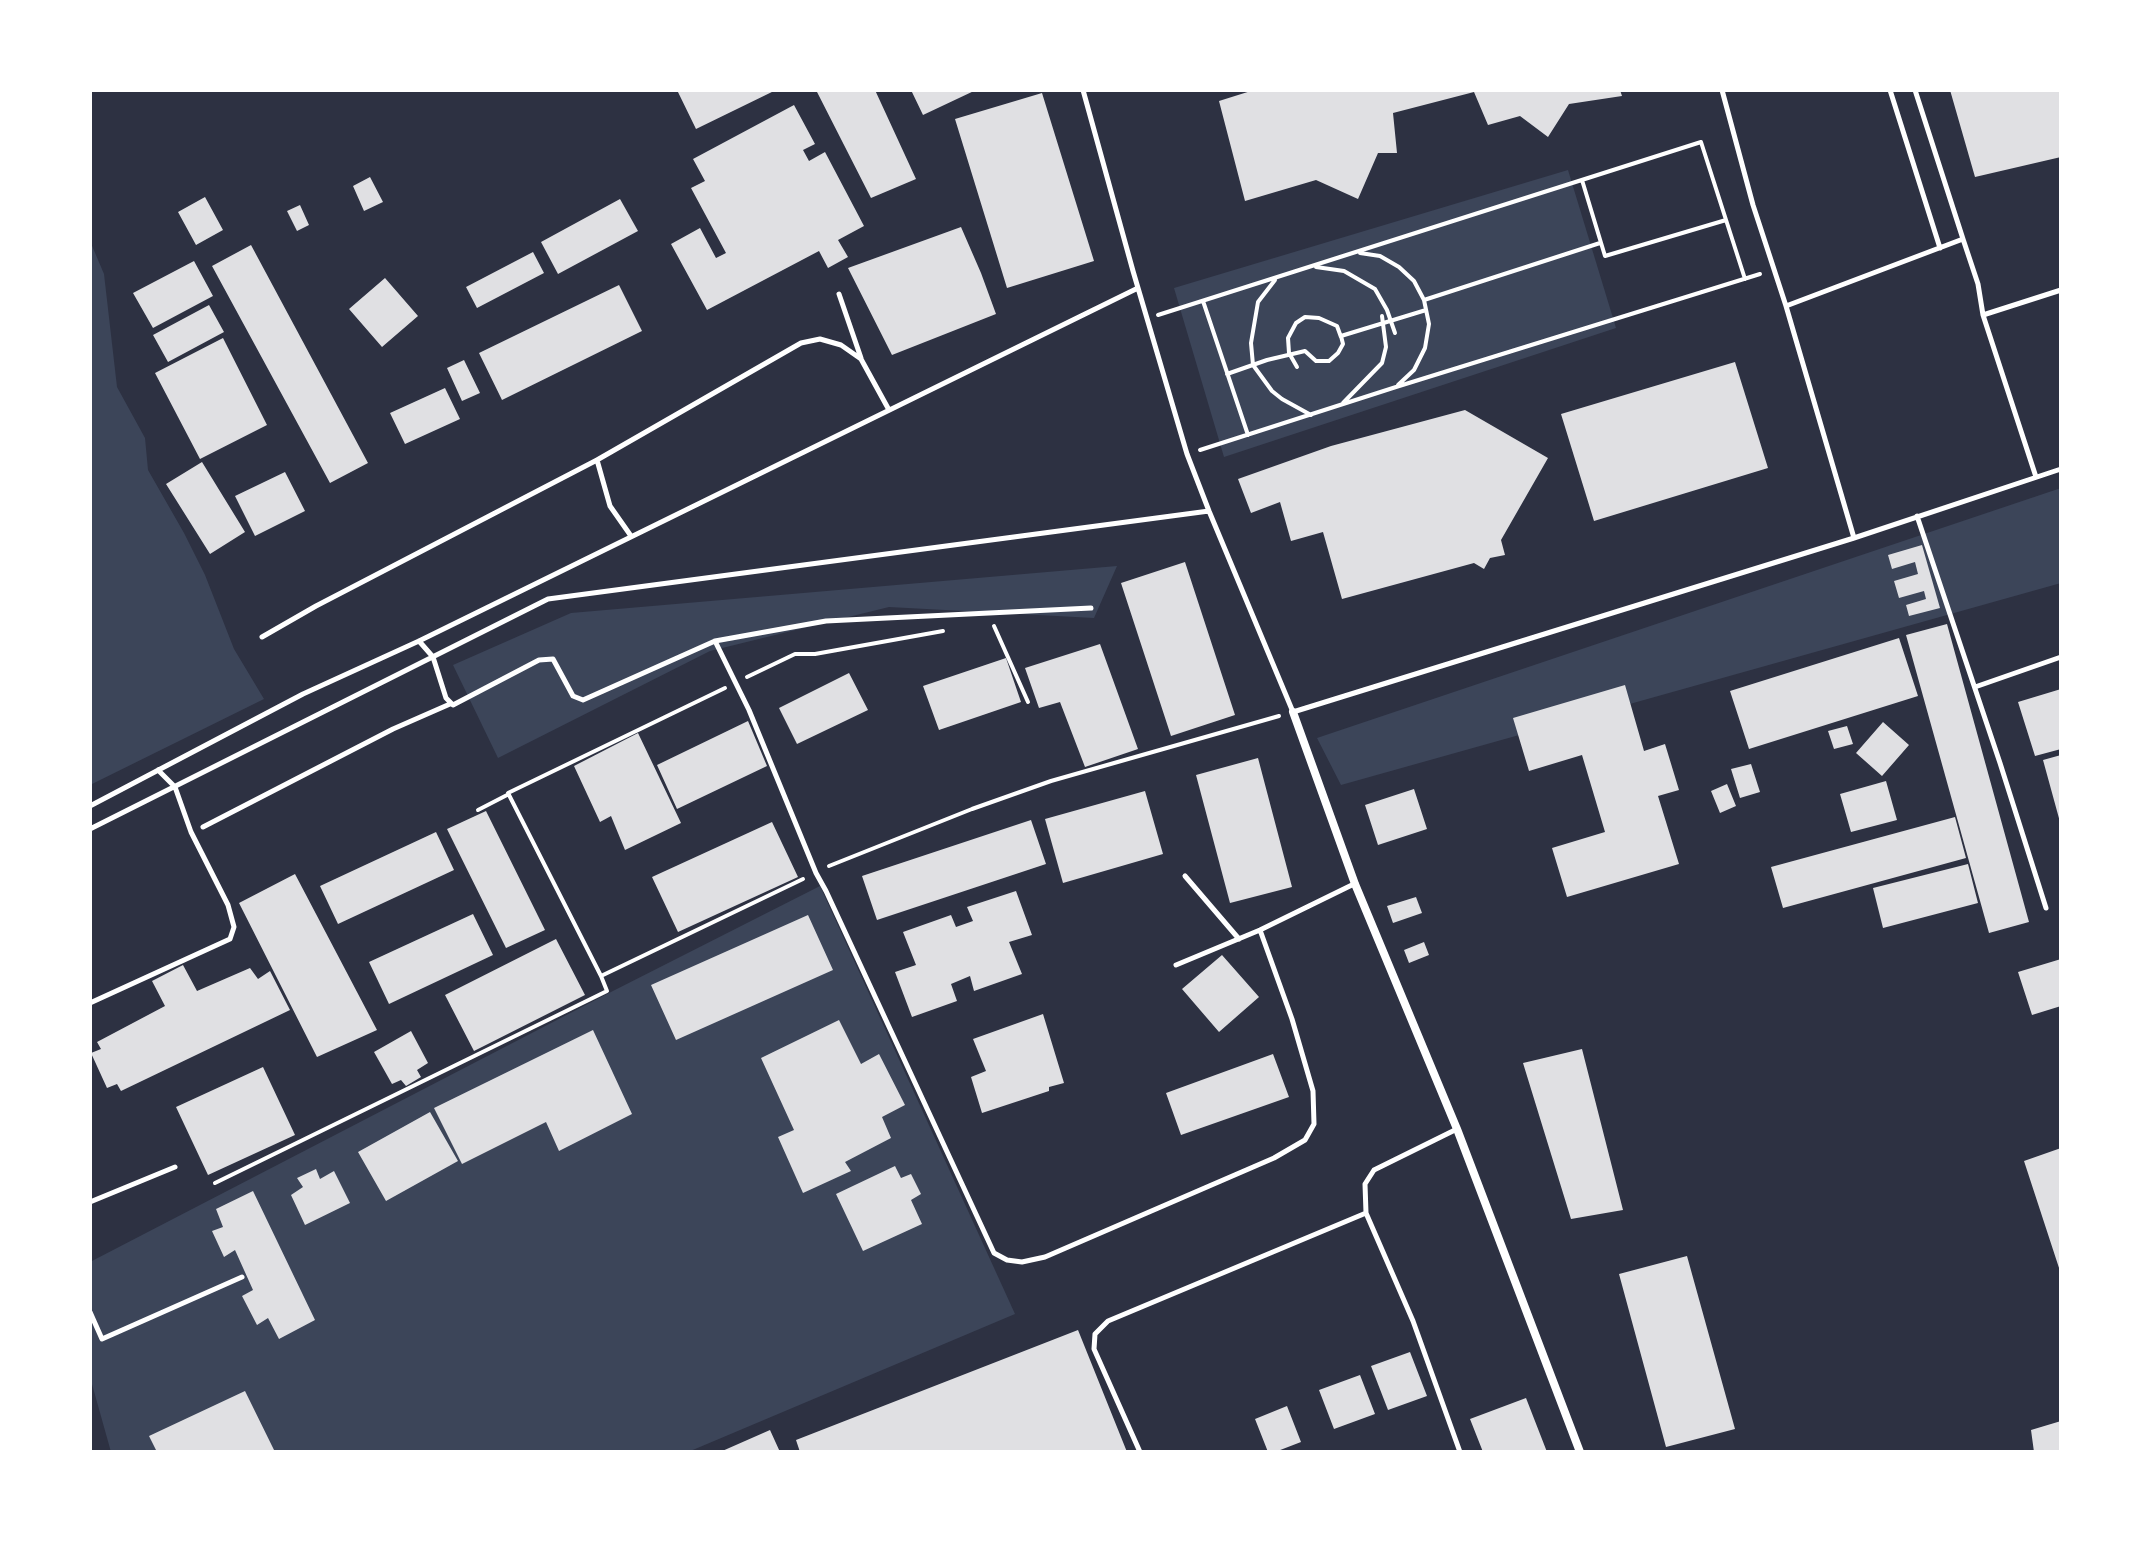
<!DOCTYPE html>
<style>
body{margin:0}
#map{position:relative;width:2151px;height:1542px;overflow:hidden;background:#2d3142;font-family:"Fira Sans Condensed",sans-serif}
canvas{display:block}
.frame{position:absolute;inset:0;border:92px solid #fff;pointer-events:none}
</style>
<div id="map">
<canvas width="2151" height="1542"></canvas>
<div class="frame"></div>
</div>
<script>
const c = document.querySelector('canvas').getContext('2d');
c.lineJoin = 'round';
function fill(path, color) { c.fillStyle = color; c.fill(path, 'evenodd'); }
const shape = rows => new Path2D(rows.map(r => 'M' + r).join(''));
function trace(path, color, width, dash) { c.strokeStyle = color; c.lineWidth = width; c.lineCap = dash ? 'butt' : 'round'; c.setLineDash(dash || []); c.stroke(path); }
const green = shape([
 [1568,170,1616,328,1224,457,1174,288],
 [90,241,104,274,117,387,145,438,148,470,184,533,205,575,234,649,264,699,90,785],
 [2061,488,2061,583,1341,785,1317,738],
 [1117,566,1094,618,889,607,710,651,498,758,453,665,571,613],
 [820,886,1015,1314,688,1452,111,1452,90,1377,90,1262,609,993]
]);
const building = shape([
 [677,90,776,90,696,129],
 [816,90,875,90,916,179,871,198],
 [911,90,976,90,923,115],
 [1254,90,1620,90,1622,96,1569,104,1548,137,1520,116,1488,125,1474,92,1393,113,1397,153,1378,153,1358,199,1316,180,1245,201,1219,101],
 [1950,90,2061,90,2061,157,1975,177],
 [1042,93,1094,261,1007,288,955,119],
 [794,105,815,144,803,150,809,161,825,152,864,226,838,240,848,257,828,268,819,251,707,310,671,244,700,228,716,258,726,253,691,188,705,181,693,159],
 [370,177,383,202,364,211,353,186],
 [205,197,223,230,196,245,178,212],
 [620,199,638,231,558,274,541,242],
 [300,205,309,225,297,231,287,211],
 [961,227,981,273,996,314,892,355,848,268],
 [251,245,368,463,330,483,212,266],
 [533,252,544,273,477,308,466,287],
 [194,261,213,296,153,328,133,293],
 [385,278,418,316,382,347,349,309],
 [619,285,642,331,502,400,479,353],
 [209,305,224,332,168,362,153,335],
 [223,338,267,425,200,459,155,373],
 [464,360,480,393,462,401,447,368],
 [1735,362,1768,468,1594,521,1561,414],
 [445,388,460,419,405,444,390,413],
 [1465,410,1548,458,1501,540,1505,555,1490,558,1484,569,1474,563,1342,599,1323,532,1291,541,1280,502,1251,513,1238,479,1331,446],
 [202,462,245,532,210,554,166,484],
 [285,472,305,511,255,536,235,496],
 [1922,545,1940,608,1909,616,1906,605,1926,599,1924,591,1899,598,1894,581,1918,574,1915,562,1892,569,1888,555],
 [1185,562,1235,715,1171,736,1121,583],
 [1947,624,2029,922,1989,933,1906,635],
 [1899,638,1918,696,1749,749,1730,691],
 [1100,644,1138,749,1085,767,1060,702,1039,708,1025,668],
 [1006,658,1021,702,939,730,923,686],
 [849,673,868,710,797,744,779,708],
 [1625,685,1644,751,1665,744,1679,790,1658,796,1679,864,1567,897,1552,848,1605,832,1582,755,1529,771,1513,718],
 [2061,689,2061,749,2035,756,2018,702],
 [748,721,767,766,677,809,657,765],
 [1883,722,1909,745,1882,776,1856,753],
 [1847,726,1853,744,1834,749,1828,731],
 [638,733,681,823,625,850,611,816,600,822,574,766],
 [2061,755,2061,822,2060,822,2043,760],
 [1258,758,1292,887,1230,903,1196,775],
 [1751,764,1760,792,1740,798,1731,769],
 [1886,781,1897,820,1851,832,1840,794],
 [1727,784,1736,806,1720,813,1711,791],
 [1414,789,1427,829,1378,845,1365,805],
 [1145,791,1163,854,1063,883,1045,819],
 [486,811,545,930,506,948,447,829],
 [1955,817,1966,858,1783,908,1771,867],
 [1031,820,1046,864,877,920,862,876],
 [772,822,798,877,678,932,652,877],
 [436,832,454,870,338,924,320,886],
 [1968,864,1978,903,1883,928,1873,888],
 [295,874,377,1030,317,1057,239,903],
 [1016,891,1032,935,1009,942,1022,974,974,991,970,976,951,984,957,1001,912,1017,895,972,916,965,903,932,951,915,956,927,973,921,967,907],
 [1416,897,1422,913,1393,923,1387,906],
 [473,914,493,955,389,1004,369,962],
 [808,915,833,970,676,1040,651,985],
 [556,939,585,995,474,1051,445,995],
 [1424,942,1429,955,1409,963,1404,950],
 [1222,955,1259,997,1219,1032,1182,989],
 [2061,959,2061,1006,2032,1015,2018,972],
 [183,965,197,991,250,968,258,979,270,971,290,1010,121,1091,117,1084,107,1088,91,1053,101,1049,97,1042,165,1006,152,981],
 [1043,1014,1064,1083,1049,1087,1049,1091,982,1113,971,1077,986,1071,973,1039],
 [839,1020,861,1064,879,1054,905,1105,882,1117,891,1138,845,1162,851,1171,803,1193,778,1137,794,1130,761,1058],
 [593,1030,632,1114,559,1151,546,1122,462,1164,434,1108],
 [411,1031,428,1063,417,1070,421,1077,406,1086,401,1080,392,1084,374,1052],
 [1582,1049,1623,1210,1571,1219,1523,1063],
 [1273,1054,1289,1097,1181,1135,1166,1093],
 [263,1067,295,1135,208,1175,176,1107],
 [430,1112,458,1161,386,1201,358,1152],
 [2061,1148,2061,1271,2060,1271,2024,1161],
 [895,1166,901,1178,911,1174,921,1194,911,1200,922,1224,863,1251,836,1194],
 [316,1169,320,1179,334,1171,350,1203,305,1225,291,1195,303,1187,297,1178],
 [253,1191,315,1320,279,1339,268,1318,257,1325,242,1296,253,1290,235,1250,224,1257,212,1231,223,1227,216,1209],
 [1687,1256,1735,1429,1666,1447,1619,1274],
 [1078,1330,1127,1452,800,1452,796,1440],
 [1410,1352,1427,1396,1388,1410,1371,1366],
 [1360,1375,1375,1414,1334,1429,1319,1390],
 [245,1391,275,1452,157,1452,149,1436],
 [1526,1398,1547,1452,1483,1452,1470,1419],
 [1287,1406,1301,1442,1275,1452,1268,1452,1255,1419],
 [2061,1421,2061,1452,2034,1452,2031,1430],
 [770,1430,780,1452,720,1452]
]);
const path = shape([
 [1582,180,1605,256,1726,220],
 [1360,253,1380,256,1399,267,1414,281,1424,300,1429,324,1425,348,1414,370,1398,385],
 [1316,267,1344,271,1375,289,1387,310,1395,333],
 [1275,280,1258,302,1251,343,1253,365,1272,391,1282,399,1311,415],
 [1424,300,1600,243],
 [1203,301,1248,435],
 [1158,315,1701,142,1745,279],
 [1297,367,1289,353,1288,338,1296,323,1305,317,1319,318,1337,326,1341,337],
 [1227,374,1267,360,1305,351,1316,361,1329,361,1338,353,1343,344,1341,336,1426,310],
 [1343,403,1382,363,1386,347,1382,316],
 [1200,450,1396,387,1760,274],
 [994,626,1028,702],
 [747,677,795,654,815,654,943,631],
 [478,810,509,794],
 [829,866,972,809,1051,781,1279,716],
 [601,976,508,793,725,688],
 [215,1183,607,991,601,976,803,879]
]);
const service = shape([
 [1083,90,1133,271,1187,454,1209,511,1293,712,1854,538,2061,469],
 [1722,90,1753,205,1786,306,1854,538],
 [1890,90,1940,248],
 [1915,90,1963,239],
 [839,294,861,358],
 [1786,306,1963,239,1978,284,1983,315,2036,477],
 [1983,315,2061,290],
 [1917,516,2000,763,2046,908],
 [631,536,610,506,597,460,801,343,820,339,841,345,861,359,889,410],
 [262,637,316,606,597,460],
 [419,641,433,657,446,698,453,705,539,660,553,659,573,696,583,700,715,641,749,710,816,873,826,891,994,1253,1007,1260,1022,1262,1045,1257,1274,1158,1305,1140,1314,1124,1313,1091,1292,1019,1260,930],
 [715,641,826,621,1091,608],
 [1975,687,2061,657],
 [90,806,303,694,419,641,1138,288],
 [203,827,393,729,450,704],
 [90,829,548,599,1209,511],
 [1185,876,1239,939],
 [1176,965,1260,930,1354,884],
 [90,1003,230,939,234,927,228,905,191,832,175,787,158,770],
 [1457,1129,1374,1170,1365,1184,1366,1213,1413,1321,1460,1452],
 [90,1202,175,1167],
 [90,1312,102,1339,242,1277],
 [1140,1452,1094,1349,1095,1334,1108,1321,1366,1213]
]);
const minor = shape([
 [1293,712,1355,884,1457,1129,1580,1452]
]);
fill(green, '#3c4559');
fill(building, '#e0e0e3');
trace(path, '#fff', 4);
trace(service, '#fff', 5);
trace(minor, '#fff', 8);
</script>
